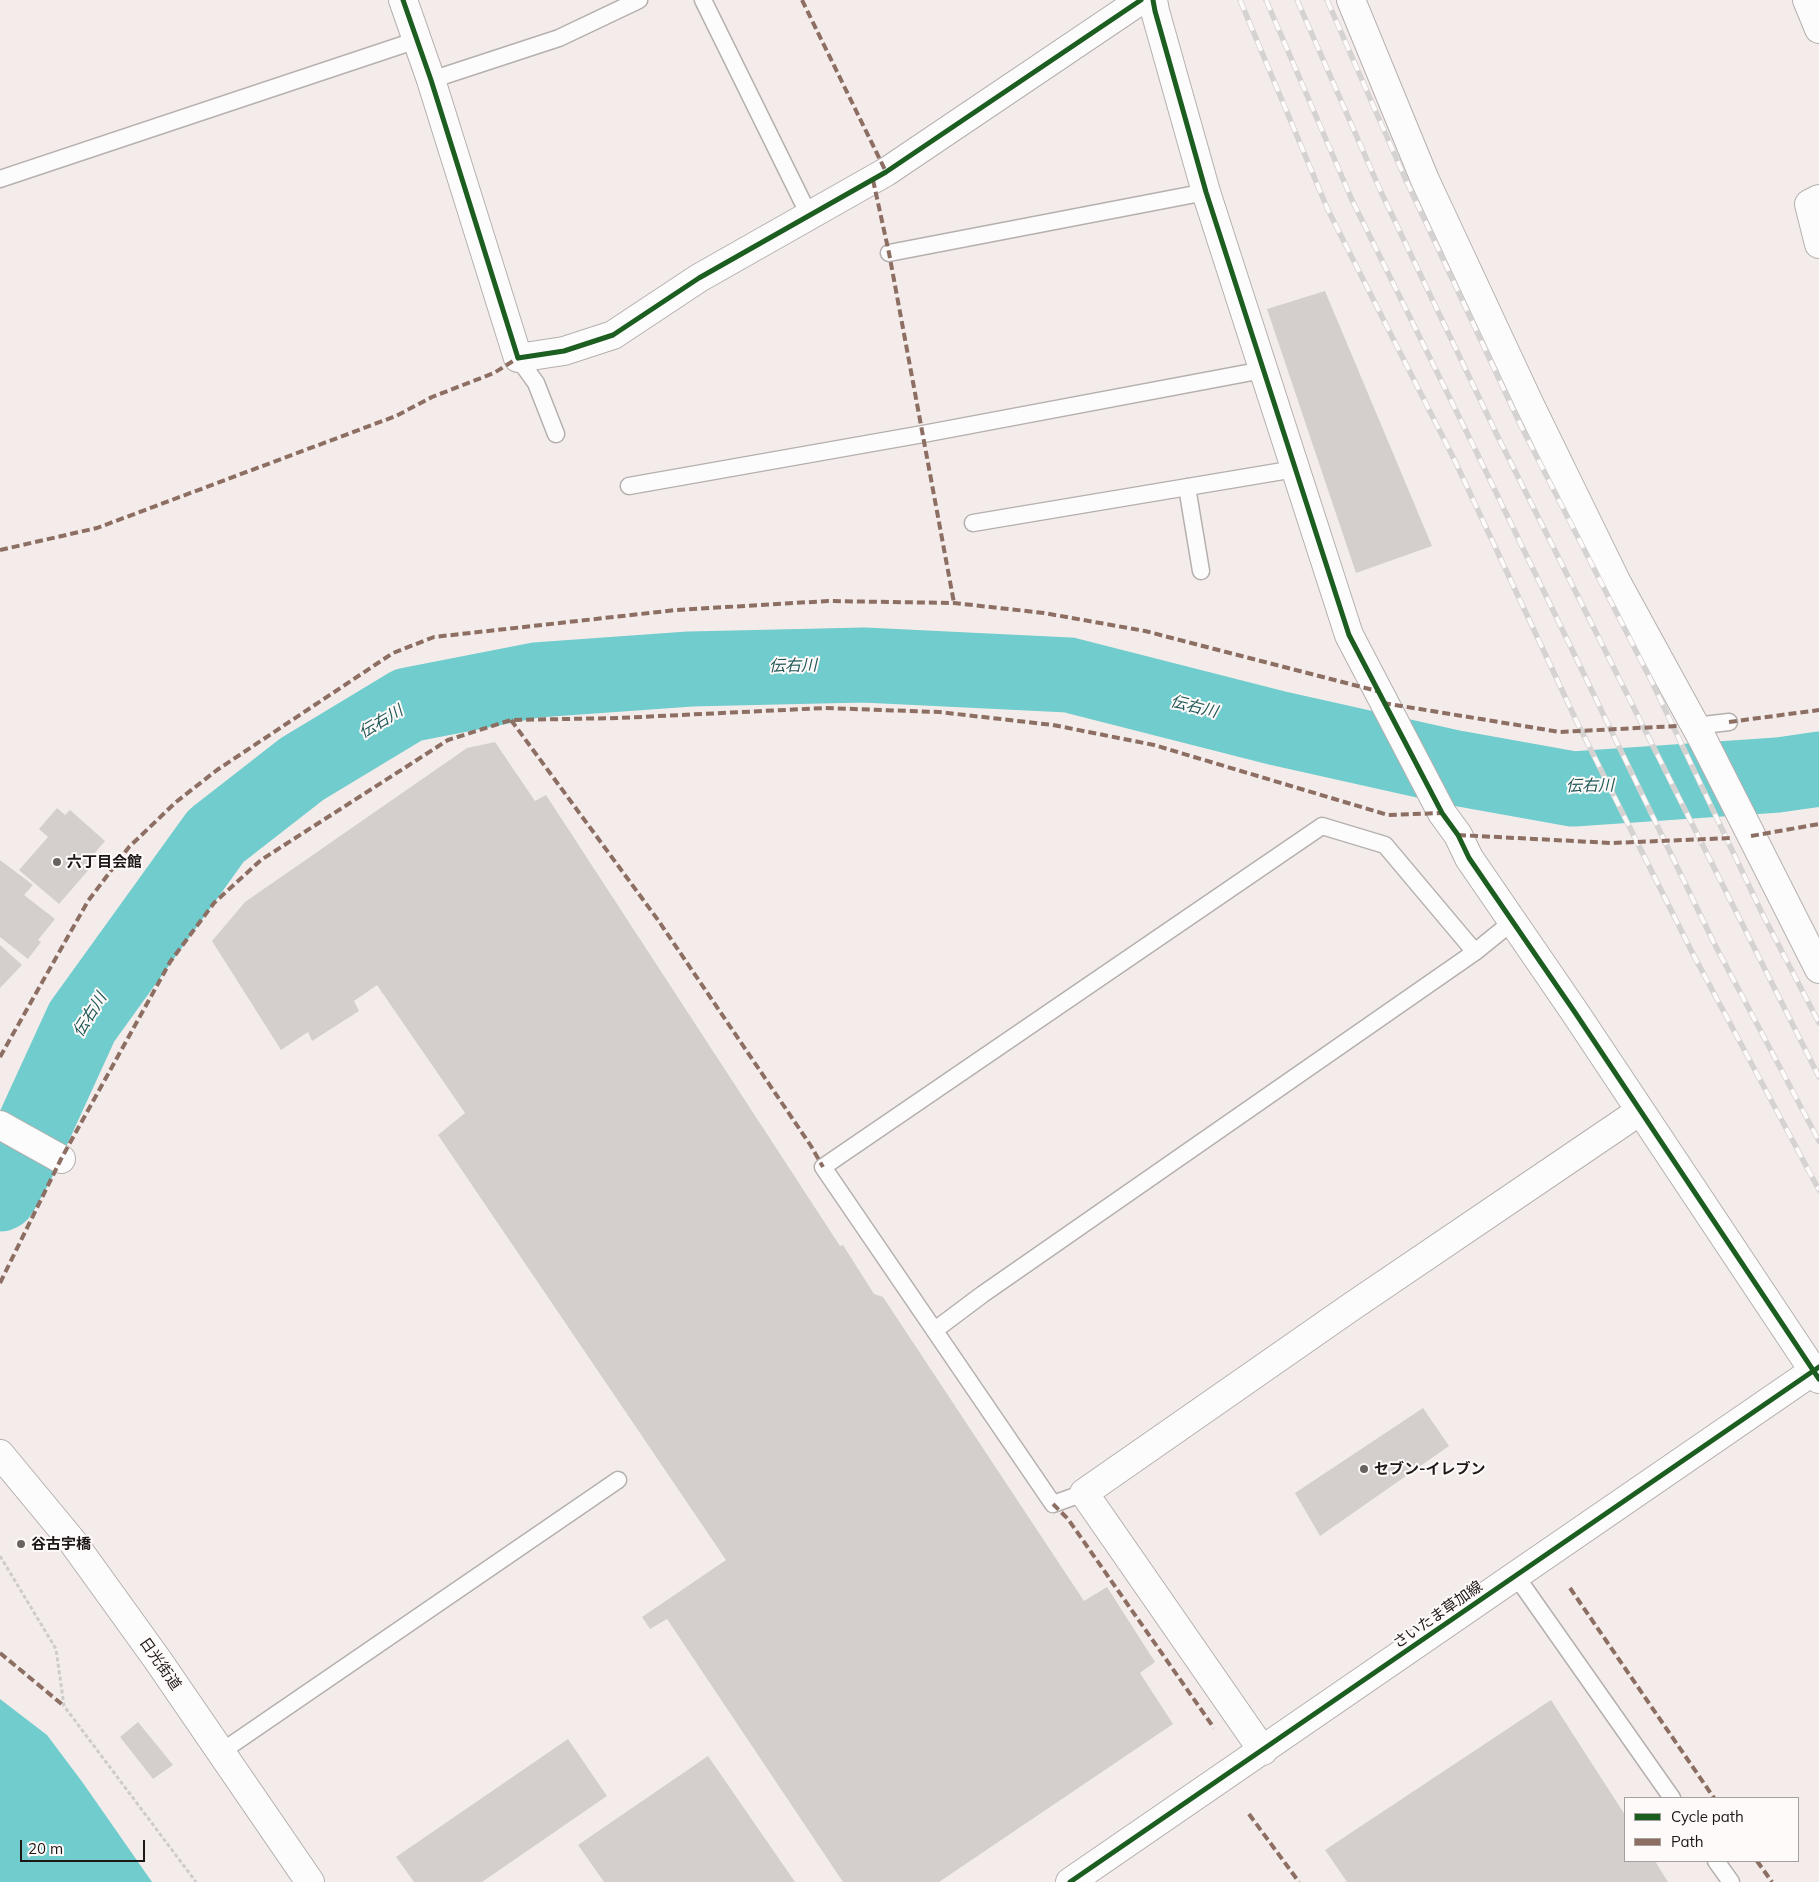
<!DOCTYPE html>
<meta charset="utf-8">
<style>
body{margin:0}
#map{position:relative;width:1819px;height:1882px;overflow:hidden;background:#f4ecea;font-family:Mulish,sans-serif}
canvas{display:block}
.legend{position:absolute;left:1624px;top:1797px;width:175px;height:65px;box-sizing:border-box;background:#fdfaf9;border:1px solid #a3a09e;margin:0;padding:6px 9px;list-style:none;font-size:15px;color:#1d1816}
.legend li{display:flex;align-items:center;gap:10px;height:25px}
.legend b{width:25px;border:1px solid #a3a09e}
.scale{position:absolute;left:20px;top:1840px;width:125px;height:22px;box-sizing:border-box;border:2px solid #1d1816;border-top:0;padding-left:6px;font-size:15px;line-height:18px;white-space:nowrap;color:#1d1816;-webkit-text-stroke:4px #fdfaf9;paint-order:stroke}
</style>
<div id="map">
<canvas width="1819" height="1882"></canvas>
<ul class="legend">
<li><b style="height:6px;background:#1b5e20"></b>Cycle path</li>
<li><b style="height:6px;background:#8d6e63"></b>Path</li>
</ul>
<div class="scale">20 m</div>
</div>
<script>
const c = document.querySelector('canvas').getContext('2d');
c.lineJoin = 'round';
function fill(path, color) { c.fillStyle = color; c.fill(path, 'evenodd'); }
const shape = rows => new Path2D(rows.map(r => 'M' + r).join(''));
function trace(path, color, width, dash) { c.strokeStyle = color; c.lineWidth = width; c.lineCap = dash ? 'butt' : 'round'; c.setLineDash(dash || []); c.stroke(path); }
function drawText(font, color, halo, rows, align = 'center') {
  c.font = font + ' Mulish,"Noto Sans JP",sans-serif'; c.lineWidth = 4; c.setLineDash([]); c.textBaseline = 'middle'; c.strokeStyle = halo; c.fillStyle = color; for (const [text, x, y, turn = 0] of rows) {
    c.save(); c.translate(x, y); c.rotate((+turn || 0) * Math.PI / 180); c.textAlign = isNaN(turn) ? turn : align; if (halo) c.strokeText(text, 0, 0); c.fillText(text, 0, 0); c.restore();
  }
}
const water = shape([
 [0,1699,47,1735,83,1783,152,1882,0,1882]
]);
const river = shape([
 [0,1194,17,1164,82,1022,216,836,302,769,408,705,536,680,690,669,864,665,1069,675,1277,728,1456,768,1573,789,1778,775,1819,769]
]);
const building = shape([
 [1325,291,1432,546,1356,573,1267,309],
 [495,742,535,801,546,795,840,1246,843,1245,874,1294,883,1297,1084,1601,1107,1587,1155,1662,1140,1673,1173,1724,939,1882,843,1882,667,1619,650,1629,642,1617,726,1560,438,1135,465,1113,377,985,354,1001,359,1011,312,1041,308,1032,281,1050,212,941,245,902,467,748],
 [57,808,65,815,70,810,105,841,87,862,92,866,59,904,19,870,48,837,39,829],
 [0,860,33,885,24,895,55,919,38,940,41,942,28,959,0,937],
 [0,945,22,965,0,988],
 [1423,1408,1449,1446,1320,1536,1295,1493],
 [1551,1700,1625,1815,1625,1861,1655,1861,1668,1882,1347,1882,1325,1850],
 [138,1722,173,1765,153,1779,120,1737],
 [568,1739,607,1796,482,1882,414,1882,396,1857],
 [708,1756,795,1882,604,1882,578,1845]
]);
const path = shape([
 [0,1556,56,1649,64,1706,196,1882]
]);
const service = shape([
 [703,0,809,215],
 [431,80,559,38,639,0],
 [0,179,417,40],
 [889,253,1206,192],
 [518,358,536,383,556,434],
 [629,486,923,434,1263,370],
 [1187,487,1201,571],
 [973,523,1295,469],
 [1695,726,1729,722],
 [935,1330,983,1294,1475,952,1512,922],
 [1084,1493,1053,1504,823,1167,1322,826,1385,845,1475,952],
 [1516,1576,1672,1798],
 [221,1752,618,1480],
 [1716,1861,1731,1882]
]);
const minor = shape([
 [403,0,431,80,518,358,564,351,613,335,699,278,886,172,1141,0],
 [1153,0,1155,11,1206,192,1349,635,1442,813,1458,835,1469,858,1574,1011,1819,1379],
 [1351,0,1425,180,1529,403,1617,583,1703,740,1819,969],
 [1807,0,1819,29],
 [1819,199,1809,204,1819,244],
 [0,1125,61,1159],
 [1263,1751,1084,1493,1351,1307,1640,1111]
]);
const primary = shape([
 [0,1454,72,1541,157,1659,310,1882],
 [1070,1882,1819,1367]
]);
const rail = shape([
 [1240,0,1328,210,1455,461,1576,720,1693,954,1819,1190],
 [1266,0,1352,200,1474,447,1714,943,1819,1141],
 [1297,0,1381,192,1497,435,1819,1077],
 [1327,0,1405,178,1521,426,1652,682,1762,913,1819,1023]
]);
const quiet = shape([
 [802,0,886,172],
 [873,180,889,253,954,603],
 [0,550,97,528,396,416,432,397,494,373,518,358],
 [1383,703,1560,732,1677,726],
 [511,720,658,920,811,1146,823,1167],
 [1729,722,1819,710],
 [1458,835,1612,843,1732,838],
 [1751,836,1819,824],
 [0,1057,88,901,129,847,176,802,217,770,393,653,434,637,676,610,828,601,954,603,1044,613,1145,631,1377,691],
 [0,1283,61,1159,170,962,214,903,261,860,448,740,511,720,619,718,825,708,939,712,1053,725,1154,745,1388,815,1442,813],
 [1053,1504,1068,1519,1214,1728],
 [1570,1588,1714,1798],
 [0,1653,64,1706],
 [1249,1814,1299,1882],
 [1757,1861,1772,1882]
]);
const cycleway = shape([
 [403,0,431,80,518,358,564,351,613,335,699,278,886,172,1141,0],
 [1153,0,1155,11,1206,192,1349,635,1442,813,1458,835,1469,858,1574,1011,1819,1379],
 [1070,1882,1819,1367]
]);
const markers = [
 [57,862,5,"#686260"],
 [1364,1469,5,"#686260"],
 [21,1544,5,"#686260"]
];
const poiNames = [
 ["六丁目会館",67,862],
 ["セブン-イレブン",1374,1469],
 ["谷古宇橋",31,1544]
];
const streetNames = [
 ["さいたま草加線",1438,1615,-35],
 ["日光街道",160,1664,55]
];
const waterNames = [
 ["伝右川",793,666,-1],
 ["伝右川",1194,707,14],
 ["伝右川",381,722,-31],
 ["伝右川",1590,786,-1],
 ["伝右川",90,1015,-58]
];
fill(water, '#70cccd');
trace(river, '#70cccd', 75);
fill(building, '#d4cfcc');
trace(service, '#b5b0ae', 19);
trace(minor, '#b5b0ae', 30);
trace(primary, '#b5b0ae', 30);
trace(path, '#ceccca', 3, [4, 2.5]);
trace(service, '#fdfcfc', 16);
trace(minor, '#fdfcfc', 28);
trace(primary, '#fdfcfc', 28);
trace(rail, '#d5d2d2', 5.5);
trace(rail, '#fdfaf9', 4, [11]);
trace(quiet, '#8d6e63', 4, [8, 4]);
trace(cycleway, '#1b5e20', 5);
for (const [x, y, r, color] of markers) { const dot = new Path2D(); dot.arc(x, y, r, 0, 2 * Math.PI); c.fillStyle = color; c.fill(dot); trace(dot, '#fdfaf9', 2); }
drawText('bold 15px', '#1d1816', '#fdfaf9', poiNames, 'left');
drawText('15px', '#1d1816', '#fdfaf9', streetNames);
drawText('italic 16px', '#235959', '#fdfaf9', waterNames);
</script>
